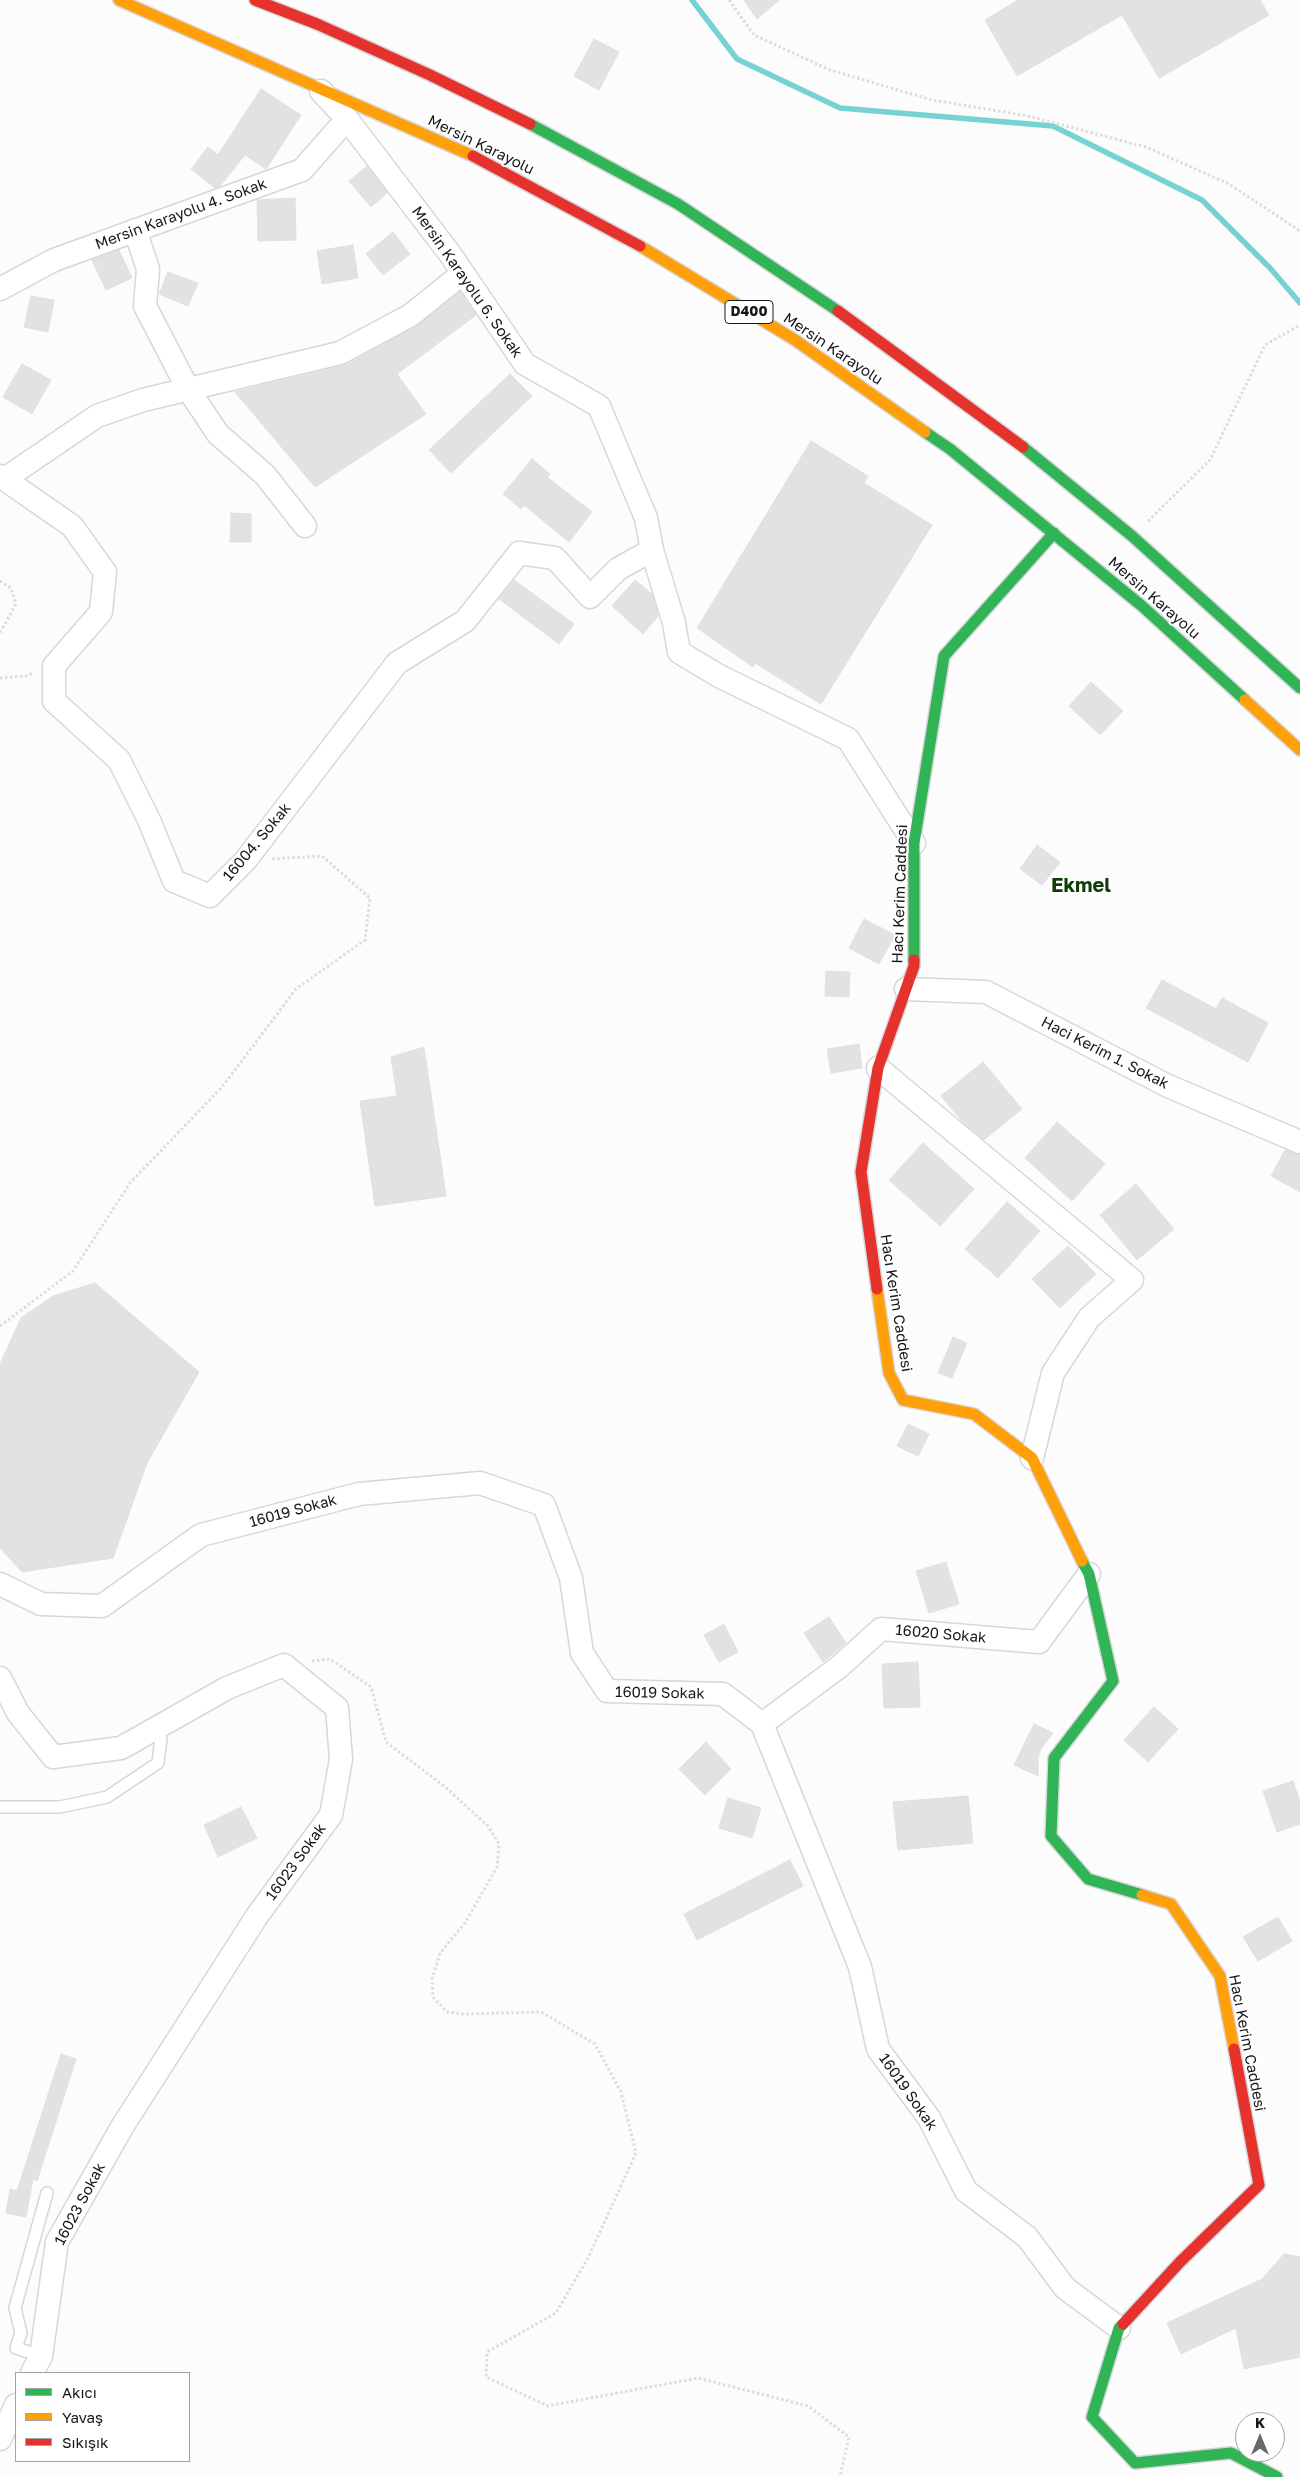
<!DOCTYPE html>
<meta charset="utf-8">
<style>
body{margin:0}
#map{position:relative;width:1300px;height:2477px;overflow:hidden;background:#fcfcfd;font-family:"Golos Text",sans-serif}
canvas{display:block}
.legend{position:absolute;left:15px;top:2372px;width:175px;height:90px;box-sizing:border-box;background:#fff;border:1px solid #a2a3a4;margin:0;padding:6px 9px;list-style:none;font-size:15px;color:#17181c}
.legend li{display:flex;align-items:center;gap:10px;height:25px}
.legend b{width:25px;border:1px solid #a2a3a4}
.north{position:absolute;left:1235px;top:2412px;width:50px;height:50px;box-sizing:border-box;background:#fff;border:1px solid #a2a3a4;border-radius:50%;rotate:0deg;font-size:14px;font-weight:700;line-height:20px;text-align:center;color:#17181c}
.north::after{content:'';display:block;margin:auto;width:18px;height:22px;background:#67686b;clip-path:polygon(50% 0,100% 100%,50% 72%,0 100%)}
</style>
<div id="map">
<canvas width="1300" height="2477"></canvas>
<ul class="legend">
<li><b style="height:6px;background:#30b455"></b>Akıcı</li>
<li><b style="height:6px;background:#ff9f0a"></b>Yavaş</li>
<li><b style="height:6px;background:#e5322d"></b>Sıkışık</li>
</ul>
<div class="north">K</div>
</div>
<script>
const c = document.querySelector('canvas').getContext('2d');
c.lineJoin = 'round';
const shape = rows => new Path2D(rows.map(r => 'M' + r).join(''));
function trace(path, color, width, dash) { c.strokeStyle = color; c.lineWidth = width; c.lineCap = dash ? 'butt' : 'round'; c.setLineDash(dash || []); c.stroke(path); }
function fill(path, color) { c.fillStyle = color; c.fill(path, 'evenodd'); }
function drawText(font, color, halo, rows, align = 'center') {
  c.font = font + ' "Golos Text",sans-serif'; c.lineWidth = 4; c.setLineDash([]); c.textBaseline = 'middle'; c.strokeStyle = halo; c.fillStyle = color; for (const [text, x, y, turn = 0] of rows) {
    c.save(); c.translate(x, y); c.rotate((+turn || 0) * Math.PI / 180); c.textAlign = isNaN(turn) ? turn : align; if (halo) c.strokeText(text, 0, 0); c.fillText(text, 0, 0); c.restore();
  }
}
const stream = shape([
 [692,0,737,59,840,108,1053,126,1202,200,1270,268,1300,303]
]);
const building = shape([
 [744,0,779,0,757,19,744,0],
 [1018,0,1260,0,1269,15,1159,78,1122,15,1017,76,985,20,1018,0],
 [594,39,619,52,599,90,574,76,594,39],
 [261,89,301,115,266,169,245,155,220,186,215,188,191,169,208,147,218,155,261,89],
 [367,166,387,193,371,207,349,181,367,166],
 [295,198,296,240,258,241,257,200,295,198],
 [393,232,410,254,383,275,366,254,393,232],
 [353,245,358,278,322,284,317,251,353,245],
 [119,250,132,278,106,290,92,260,119,250],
 [168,272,198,283,188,306,159,294,168,272],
 [460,292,476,315,397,374,426,414,315,487,235,392,346,365,417,326,460,292],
 [31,296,54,300,48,332,24,327,31,296],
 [22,364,51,380,32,414,3,397,22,364],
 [510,374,532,396,451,473,429,450,510,374],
 [811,441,868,476,864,483,932,525,821,704,755,663,753,667,697,628,811,441],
 [532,459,550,474,547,477,592,512,569,542,524,505,521,509,503,494,532,459],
 [231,513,251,514,251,542,230,542,231,513],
 [514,580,574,624,559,644,499,599,514,580],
 [635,580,652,594,658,616,643,634,612,606,635,580],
 [1091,682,1123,711,1100,735,1069,706,1091,682],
 [1037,845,1060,862,1042,885,1020,869,1037,845],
 [864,919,895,935,879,964,849,948,864,919],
 [826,971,850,972,849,997,825,996,826,971],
 [1162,980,1216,1009,1222,998,1268,1023,1248,1062,1146,1008,1162,980],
 [859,1044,862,1068,831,1073,827,1049,859,1044],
 [424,1047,446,1196,375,1206,360,1101,397,1096,391,1057,424,1047],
 [983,1062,1022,1109,984,1140,962,1121,941,1096,983,1062],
 [1057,1122,1105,1164,1072,1201,1025,1158,1057,1122],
 [923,1143,974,1189,940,1226,889,1180,923,1143],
 [1285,1150,1300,1155,1300,1192,1271,1176,1285,1150],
 [1136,1184,1174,1229,1137,1260,1100,1215,1136,1184],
 [1007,1202,1040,1231,998,1278,965,1249,1007,1202],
 [1068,1246,1096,1274,1060,1308,1032,1279,1068,1246],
 [95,1283,199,1372,147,1463,113,1558,22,1572,0,1548,0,1364,21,1318,53,1296,95,1283],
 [953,1337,967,1343,952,1378,938,1373,953,1337],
 [908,1424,929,1434,918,1456,897,1446,908,1424],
 [946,1562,959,1604,929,1613,916,1571,946,1562],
 [829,1617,846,1643,823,1662,804,1633,829,1617],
 [724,1624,738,1652,719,1662,704,1635,724,1624],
 [918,1662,920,1707,884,1708,882,1664,918,1662],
 [1154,1707,1178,1729,1148,1762,1124,1740,1154,1707],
 [1034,1724,1053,1733,1041,1749,1038,1757,1038,1776,1014,1765,1034,1724],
 [706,1742,731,1769,705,1795,679,1769,706,1742],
 [1293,1781,1300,1802,1300,1824,1277,1832,1263,1791,1293,1781],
 [968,1796,973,1843,898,1850,893,1802,968,1796],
 [728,1798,761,1808,752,1838,719,1828,728,1798],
 [241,1807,257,1838,218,1857,204,1825,241,1807],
 [790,1860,803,1886,697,1940,684,1914,790,1860],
 [1278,1917,1292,1941,1258,1961,1243,1937,1278,1917],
 [61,2054,76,2059,37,2181,33,2179,26,2217,6,2213,10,2189,17,2191,61,2054],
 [1284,2254,1300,2257,1300,2357,1244,2369,1236,2328,1181,2354,1167,2323,1262,2279,1284,2254]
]);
const path = shape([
 [729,0,754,35,830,70,932,100,1028,116,1146,147,1229,184,1300,231],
 [1148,521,1210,460,1265,345,1300,325],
 [0,581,11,588,16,604,0,633],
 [0,678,26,676,34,673],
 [0,1326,73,1271,130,1183,222,1087,296,989,365,940,370,898,322,856,271,859],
 [312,1661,330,1659,371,1687,386,1742,444,1786,488,1826,499,1844,497,1867,465,1923,440,1953,432,1979,433,1997,447,2012,464,2014,541,2012,595,2044,621,2092,636,2153,588,2258,556,2313,487,2352,486,2377,548,2406,698,2378,808,2406,849,2437,840,2477]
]);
const lane = shape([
 [0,1807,60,1807,107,1797,158,1763,161,1738,155,1729],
 [41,2356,16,2348,21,2333,15,2308,47,2193]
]);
const street = shape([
 [321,91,347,119,450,254,525,364,599,406,646,518,652,550,674,623,679,652,719,676,848,739,914,843],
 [135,230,148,269,145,306,188,389,218,434,265,475,305,526],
 [0,289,54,260,302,170,347,119],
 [0,476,72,526,105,572,101,612,54,666,54,701,119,760,149,820,174,881,210,896,245,861,397,663,465,621,519,553,555,558,590,597,618,569,652,550],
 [6,478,97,416,143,400,340,353,411,315,463,273],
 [906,989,986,992,1168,1086,1300,1142],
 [878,1068,1132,1280,1089,1318,1053,1373,1032,1458],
 [0,1584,41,1604,102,1606,201,1535,359,1494,480,1483,544,1505,571,1578,582,1653,607,1691,723,1694,762,1724,860,1967,878,2049,929,2118,966,2191,1027,2237,1065,2288,1119,2328],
 [0,1678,18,1713,53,1757,121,1748,227,1688,284,1665,337,1708,341,1759,331,1815,257,1916,122,2127,57,2242,41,2356,32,2373],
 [762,1724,839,1667,881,1629,1039,1642,1089,1574],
 [0,2439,16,2405]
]);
const fast = shape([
 [530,124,678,204,838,311],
 [925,432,950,449,1142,606,1245,700],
 [1023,447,1132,536,1300,688],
 [914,960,914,843,944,656,1054,533],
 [1082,1561,1089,1574,1113,1681,1054,1758,1051,1836,1088,1879,1142,1895],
 [1123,2324,1119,2328,1092,2417,1135,2463,1231,2453,1277,2477]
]);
const slow = shape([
 [119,0,473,156],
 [640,246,795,340,925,432],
 [1245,700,1300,750],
 [877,1289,889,1373,903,1400,974,1414,1032,1458,1082,1561],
 [1142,1895,1171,1904,1220,1976,1234,2049]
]);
const jam = shape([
 [255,0,317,24,430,75,530,124],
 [473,156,640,246],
 [838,311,1023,447],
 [877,1289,861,1172,878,1068,914,966,914,960],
 [1123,2324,1180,2262,1259,2185,1234,2049]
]);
const shields = [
 [749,312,48]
];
const shieldNames = [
 ["D400",749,312]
];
const streetNames = [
 ["Mersin Karayolu",481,145,26],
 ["Mersin Karayolu 4. Sokak",181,214,-20],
 ["Mersin Karayolu 6. Sokak",467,282,55],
 ["Mersin Karayolu",833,349,34],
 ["Mersin Karayolu",1154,598,41],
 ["16004. Sokak",257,842,-50],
 ["Hacı Kerim Caddesi",900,894,-88],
 ["Haci Kerim 1. Sokak",1105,1053,27],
 ["Hacı Kerim Caddesi",896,1303,81],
 ["16019 Sokak",293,1511,-15],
 ["16020 Sokak",941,1634,5],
 ["16019 Sokak",660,1693,1],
 ["16023 Sokak",296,1862,-54],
 ["Hacı Kerim Caddesi",1247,2043,79],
 ["16019 Sokak",908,2092,55],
 ["16023 Sokak",80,2204,-62]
];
const districtNames = [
 ["Ekmel",1081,886]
];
trace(stream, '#77d2d4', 5.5);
fill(building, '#e2e2e4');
trace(building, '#e0e0e3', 1);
trace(lane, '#d7d7da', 14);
trace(street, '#d7d7da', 25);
trace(fast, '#d7d7da', 14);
trace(slow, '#d7d7da', 14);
trace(jam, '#d7d7da', 14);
trace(path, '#ddddde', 3, [2.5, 2.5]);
trace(lane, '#fff', 11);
trace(street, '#fff', 22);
trace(fast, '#30b455', 11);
trace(slow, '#ff9f0a', 11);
trace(jam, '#e5322d', 11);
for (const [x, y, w] of shields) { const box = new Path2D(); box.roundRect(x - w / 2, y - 11.5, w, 23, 4); c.fillStyle = '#fff'; c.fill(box); trace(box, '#17181c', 1); }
drawText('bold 14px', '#17181c', null, shieldNames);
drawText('15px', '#17181c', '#fff', streetNames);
drawText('bold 20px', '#0d3e03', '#fff', districtNames);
</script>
